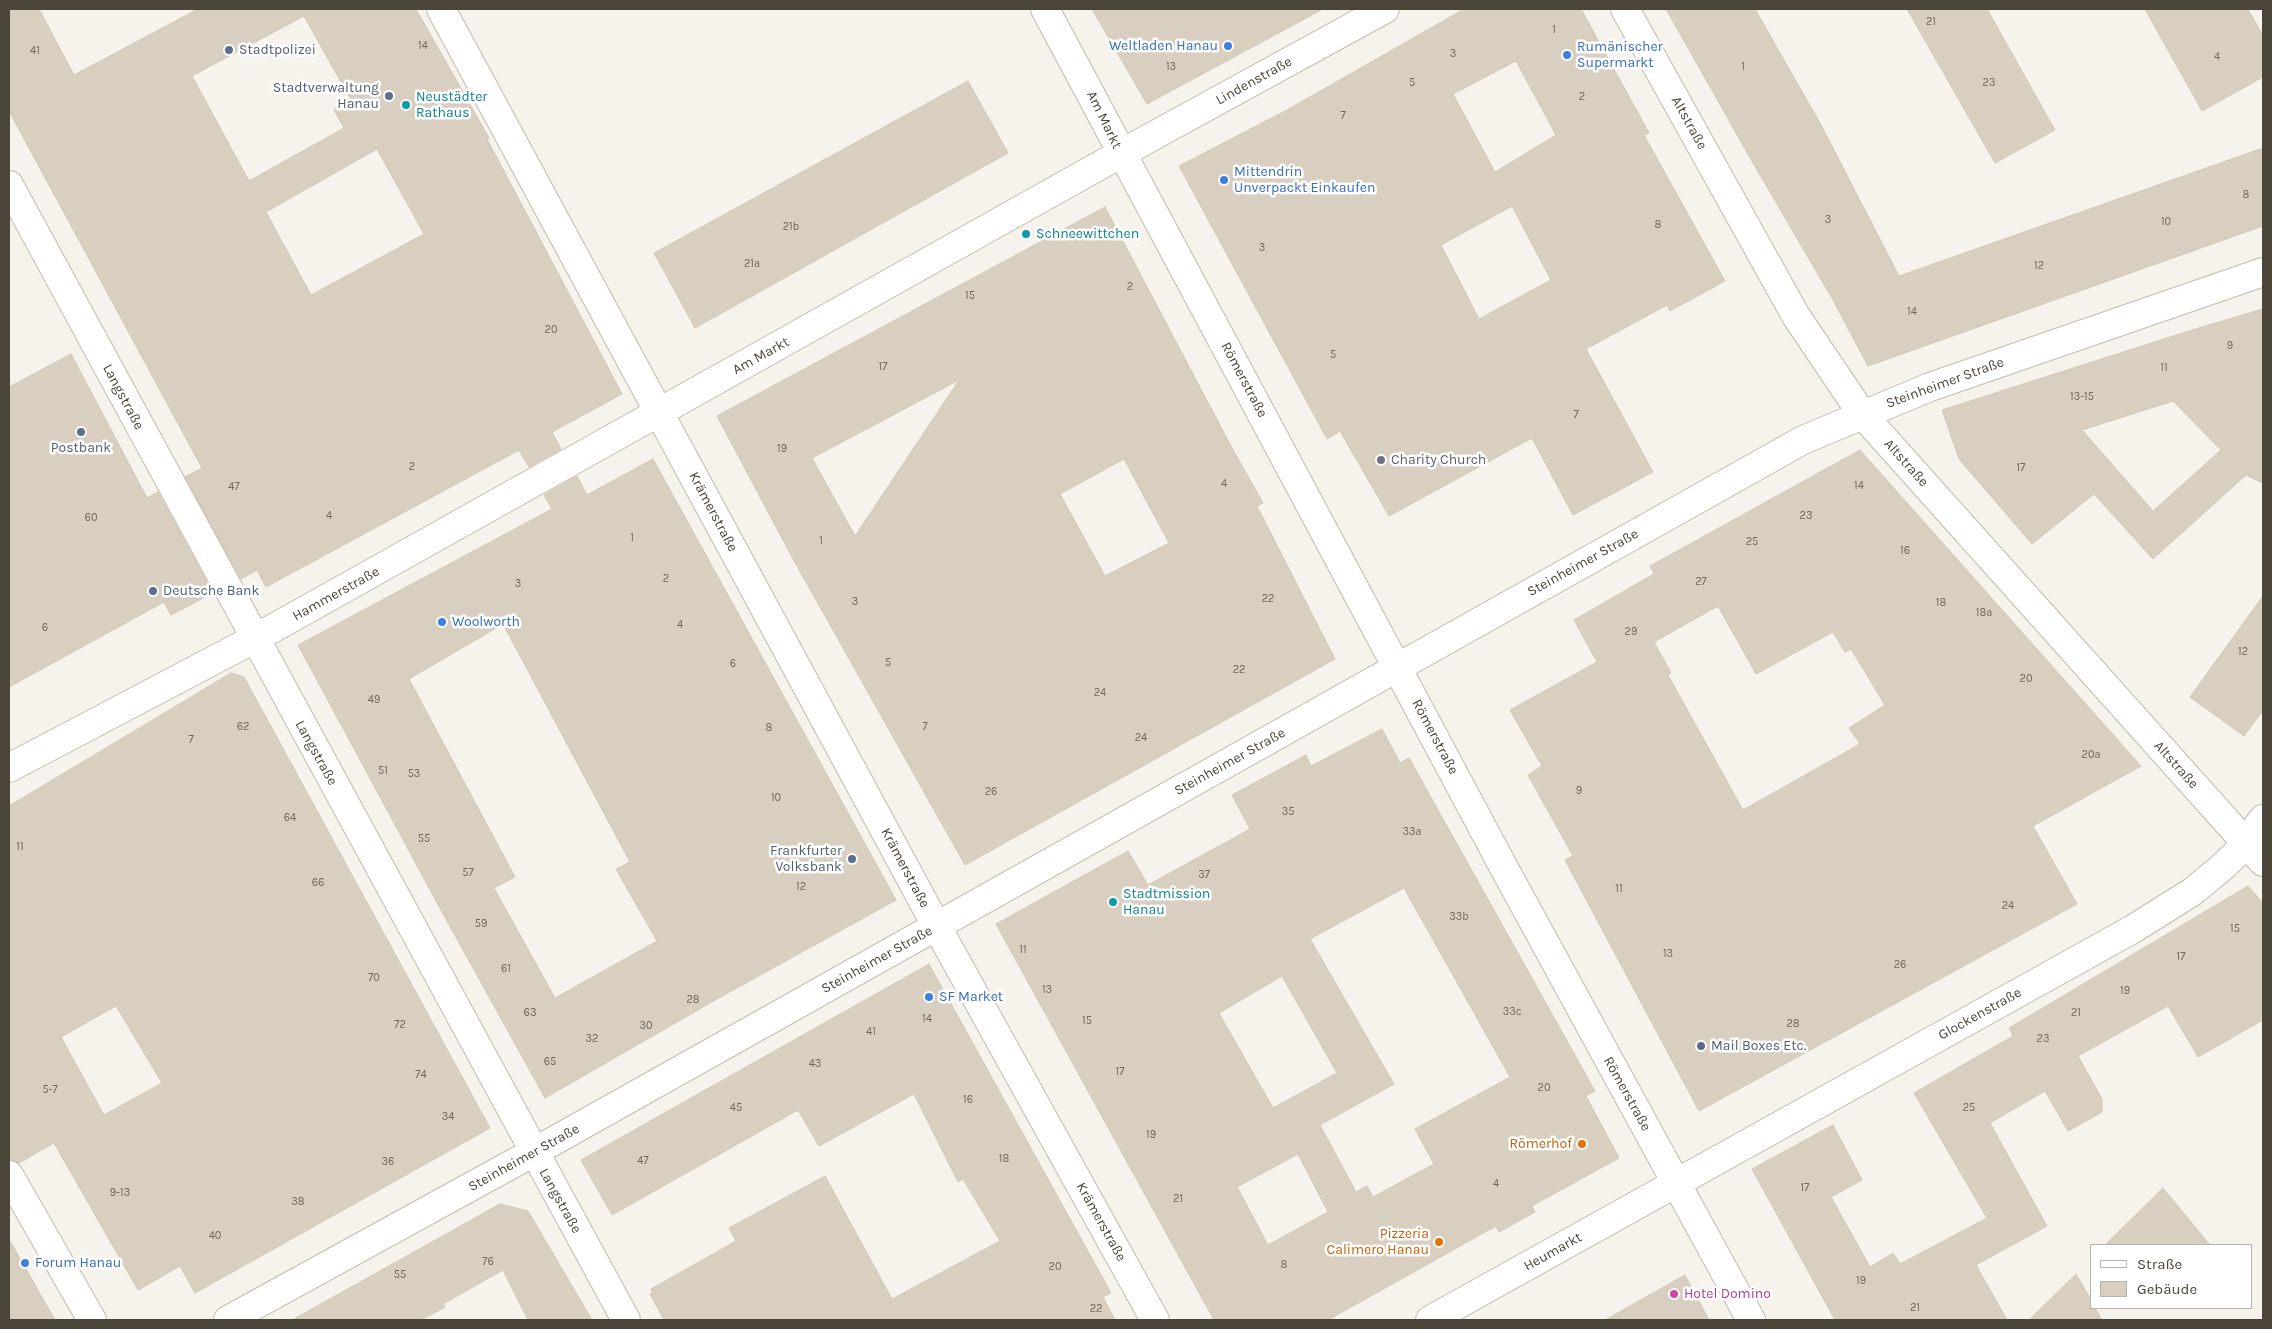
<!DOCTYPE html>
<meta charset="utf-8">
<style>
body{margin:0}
#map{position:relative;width:2272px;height:1329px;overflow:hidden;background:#f6f3ec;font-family:Karla,sans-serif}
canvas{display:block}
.frame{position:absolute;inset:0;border:10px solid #4b4439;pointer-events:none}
.legend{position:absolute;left:2090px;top:1244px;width:162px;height:65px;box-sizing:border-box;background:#fff;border:1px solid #b7b4b0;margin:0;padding:6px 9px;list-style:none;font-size:15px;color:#4b4439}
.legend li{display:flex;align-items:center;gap:10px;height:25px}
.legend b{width:25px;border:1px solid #b7b4b0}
</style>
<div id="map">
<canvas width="2272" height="1329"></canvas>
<div class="frame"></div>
<ul class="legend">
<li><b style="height:6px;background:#fff"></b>Straße</li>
<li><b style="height:14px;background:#d8cfc1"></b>Gebäude</li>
</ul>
</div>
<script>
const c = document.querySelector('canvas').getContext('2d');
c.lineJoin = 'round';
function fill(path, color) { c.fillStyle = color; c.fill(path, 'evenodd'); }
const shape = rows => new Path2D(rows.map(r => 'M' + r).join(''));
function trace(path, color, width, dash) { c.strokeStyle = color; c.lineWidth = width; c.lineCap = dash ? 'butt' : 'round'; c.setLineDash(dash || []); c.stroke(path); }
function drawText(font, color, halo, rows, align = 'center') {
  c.font = font + ' Karla,sans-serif'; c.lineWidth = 5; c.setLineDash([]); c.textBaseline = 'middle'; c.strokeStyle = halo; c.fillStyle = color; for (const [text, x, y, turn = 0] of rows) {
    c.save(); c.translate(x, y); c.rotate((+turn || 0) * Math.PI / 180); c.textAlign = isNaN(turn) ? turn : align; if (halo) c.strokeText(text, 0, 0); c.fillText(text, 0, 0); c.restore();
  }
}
const building = shape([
 [9,9,39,9,74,75,198,9,416,9,489,138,487,139,622,394,552,432,561,449,529,467,519,450,266,587,257,570,241,579,185,477,202,468,9,111,9,9],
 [304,16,351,100,334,110,344,128,249,181,192,76,304,16],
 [377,149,424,234,311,295,266,212,377,149],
 [1092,9,1323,9,1147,104,1092,9],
 [1464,9,1581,9,1649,133,1644,135,1725,281,1670,311,1667,305,1586,349,1653,472,1573,515,1532,438,1389,516,1340,431,1327,439,1179,166,1287,110,1464,9],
 [1516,61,1556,135,1495,172,1453,94,1516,61],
 [1512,206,1551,280,1479,319,1441,245,1512,206],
 [1666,9,1755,9,1821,125,1899,276,2263,148,2263,226,1868,366,1833,300,1753,163,1666,9],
 [1907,9,1987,9,2055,130,1995,163,1907,9],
 [2145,9,2248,9,2263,36,2263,77,2202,111,2145,9],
 [968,81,1008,153,695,328,654,253,968,81],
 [1105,207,1232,448,1263,503,1257,506,1335,659,965,865,793,559,717,416,1105,207],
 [959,380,855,536,812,458,959,380],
 [1124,459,1169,543,1105,576,1060,494,1124,459],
 [2263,309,2263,483,2246,475,2153,559,2094,494,2032,544,1959,459,1942,410,2192,330,2263,309],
 [2173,401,2221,450,2153,511,2082,430,2173,401],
 [71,354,147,498,158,492,213,593,171,615,164,602,9,687,9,387,71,354],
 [1860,450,2141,766,2033,826,2077,904,1699,1111,1565,860,1573,856,1528,775,1542,766,1510,710,1597,662,1574,620,1654,574,1650,566,1860,450],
 [1718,606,1756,674,1833,632,1845,652,1851,649,1885,705,1849,728,1860,744,1743,810,1668,675,1671,673,1654,642,1718,606],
 [653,459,896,900,717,999,545,1098,442,912,298,645,552,509,544,495,577,476,587,495,653,459],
 [503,624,630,862,616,869,657,941,555,998,494,888,515,877,409,679,503,624],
 [2263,596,2263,710,2244,736,2190,697,2263,596],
 [231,673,244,677,490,1128,195,1293,180,1266,138,1290,54,1143,19,1163,9,1159,9,806,231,673],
 [116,1006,162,1083,104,1115,61,1037,116,1006],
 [1382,729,1400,763,1409,758,1595,1091,1586,1096,1619,1158,1532,1206,1535,1212,1499,1232,1496,1226,1328,1320,1214,1320,996,924,1128,851,1148,885,1250,829,1232,795,1306,755,1311,766,1382,729],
 [1404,888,1510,1077,1415,1129,1434,1164,1373,1197,1367,1186,1356,1192,1320,1125,1394,1084,1310,939,1404,888],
 [1282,976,1337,1073,1273,1108,1219,1013,1282,976],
 [1298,1154,1328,1212,1268,1245,1237,1187,1298,1154],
 [2248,886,2263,903,2263,1020,2198,1057,2168,1006,2078,1056,2102,1099,2102,1112,2068,1131,2045,1091,1990,1123,2047,1226,1976,1265,2007,1320,1835,1320,1752,1169,1833,1125,1862,1180,1831,1197,1870,1267,1893,1253,1900,1264,1987,1218,1914,1093,2013,1036,2009,1028,2248,886],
 [929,964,1111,1293,1103,1297,1115,1320,664,1320,650,1294,653,1293,651,1289,736,1241,729,1228,825,1176,892,1299,1000,1241,963,1179,958,1182,914,1094,819,1146,798,1110,612,1215,581,1160,929,964],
 [2163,1188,2210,1245,2105,1245,2163,1188],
 [500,1204,528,1211,592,1320,528,1320,503,1270,443,1304,445,1307,421,1320,292,1320,500,1204],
 [9,1239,55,1320,9,1320,9,1239],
 [2076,1274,2091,1300,2091,1308,2095,1308,2102,1320,2029,1320,2076,1274],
 [1685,1275,1709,1320,1605,1320,1685,1275]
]);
const minor = shape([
 [441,9,937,927,1155,1320],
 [1045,9,1503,866,1751,1320],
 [1625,9,1796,316,1862,414,2263,862],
 [9,185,626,1320],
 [9,768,254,639,1122,153,1385,9],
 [9,1175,92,1320],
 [228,1320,534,1152,1803,440,1930,387,2263,272],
 [1430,1320,2133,929,2192,892,2220,869,2236,854,2263,819]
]);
const markers = [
 [1228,46,5,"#3f7fe0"],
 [229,50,5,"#5c6f8a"],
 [1567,55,5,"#3f7fe0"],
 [389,96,5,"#5c6f8a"],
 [406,105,5,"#0f9aa8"],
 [1224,180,5,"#3f7fe0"],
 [1026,234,5,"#0f9aa8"],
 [81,432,5,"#5c6f8a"],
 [1381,460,5,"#6b7280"],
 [153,591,5,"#5c6f8a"],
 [442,622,5,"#3f7fe0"],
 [852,859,5,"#5c6f8a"],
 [1113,902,5,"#0f9aa8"],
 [929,997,5,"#3f7fe0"],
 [1701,1046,5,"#5c6f8a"],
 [1582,1144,5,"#e8710a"],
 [1439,1242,5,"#e8710a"],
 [25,1263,5,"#3f7fe0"],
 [1674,1294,5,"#d1479c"]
];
const numberNames = [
 ["21",1931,22],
 ["1",1554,30],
 ["14",423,46],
 ["41",35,51],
 ["3",1453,54],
 ["4",2217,57],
 ["13",1171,67],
 ["1",1743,67],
 ["5",1412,83],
 ["23",1989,83],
 ["2",1582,97],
 ["7",1343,116],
 ["8",2246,195],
 ["3",1828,220],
 ["10",2166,222],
 ["8",1658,225],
 ["21b",791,227],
 ["3",1262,248],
 ["21a",752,264],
 ["12",2039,266],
 ["2",1130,287],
 ["15",970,296],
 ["14",1912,312],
 ["20",551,330],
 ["9",2230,346],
 ["5",1333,355],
 ["17",883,367],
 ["11",2164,368],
 ["13-15",2082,397],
 ["7",1576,415],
 ["19",782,449],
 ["2",412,467],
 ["17",2021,468],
 ["4",1224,484],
 ["14",1859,486],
 ["47",234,487],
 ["4",329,516],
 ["23",1806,516],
 ["60",91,518],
 ["1",632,538],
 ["1",821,541],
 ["25",1752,542],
 ["16",1905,551],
 ["2",666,579],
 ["27",1701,582],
 ["3",518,584],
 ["22",1268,599],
 ["3",855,602],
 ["18",1941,603],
 ["18a",1984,613],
 ["4",680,625],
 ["6",45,628],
 ["29",1631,632],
 ["12",2243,652],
 ["5",888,663],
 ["6",733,664],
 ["22",1239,670],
 ["20",2026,679],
 ["24",1100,693],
 ["49",374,700],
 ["62",243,727],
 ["7",925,727],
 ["8",769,728],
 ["24",1141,738],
 ["7",191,740],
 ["20a",2091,755],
 ["51",383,771],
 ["53",414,774],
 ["9",1579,791],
 ["26",991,792],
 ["10",776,798],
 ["35",1288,812],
 ["64",290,818],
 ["33a",1412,832],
 ["55",424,839],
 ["11",20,847],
 ["57",468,873],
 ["37",1204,875],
 ["66",318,883],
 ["12",801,887],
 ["11",1619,889],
 ["24",2008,906],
 ["33b",1459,917],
 ["59",481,924],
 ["15",2235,929],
 ["11",1023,950],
 ["13",1668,954],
 ["17",2181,957],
 ["26",1900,965],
 ["61",506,969],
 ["70",374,978],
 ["13",1047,990],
 ["19",2125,991],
 ["28",693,1000],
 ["33c",1512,1012],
 ["63",530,1013],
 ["21",2076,1013],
 ["14",927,1019],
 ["15",1087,1021],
 ["28",1793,1024],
 ["72",400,1025],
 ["30",646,1026],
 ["41",871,1032],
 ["32",592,1039],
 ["23",2043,1039],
 ["65",550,1062],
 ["43",815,1064],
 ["17",1120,1072],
 ["74",421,1075],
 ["20",1544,1088],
 ["5-7",50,1090],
 ["16",968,1100],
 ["45",736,1108],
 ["25",1969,1108],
 ["34",448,1117],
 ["19",1151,1135],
 ["18",1004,1159],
 ["47",643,1161],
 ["36",388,1162],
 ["4",1496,1184],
 ["17",1805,1188],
 ["9-13",120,1193],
 ["21",1178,1199],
 ["38",298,1202],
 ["40",215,1236],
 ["76",488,1262],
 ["8",1284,1265],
 ["20",1055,1267],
 ["55",400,1275],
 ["19",1861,1281],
 ["21",1915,1308],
 ["22",1096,1309]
];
const shopNames = [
 ["Weltladen Hanau",1218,46,"right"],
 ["Rumänischer",1577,47],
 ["Supermarkt",1577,63],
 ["Mittendrin",1234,172],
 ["Unverpackt Einkaufen",1234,188],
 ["Woolworth",452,622],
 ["SF Market",939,997],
 ["Forum Hanau",35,1263]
];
const serviceNames = [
 ["Stadtpolizei",239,50],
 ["Stadtverwaltung",379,88,"right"],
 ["Hanau",379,104,"right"],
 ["Postbank",81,448,"center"],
 ["Deutsche Bank",163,591],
 ["Frankfurter",842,851,"right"],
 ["Volksbank",842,867,"right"],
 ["Mail Boxes Etc.",1711,1046]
];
const streetNames = [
 ["Lindenstraße",1254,81,-29],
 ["Am Markt",1104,120,64],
 ["Altstraße",1689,123,61],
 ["Am Markt",761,356,-29],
 ["Römerstraße",1244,380,62],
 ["Steinheimer Straße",1945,383,-20],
 ["Langstraße",123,397,62],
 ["Altstraße",1906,463,48],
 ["Krämerstraße",713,512,62],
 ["Steinheimer Straße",1583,563,-29],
 ["Hammerstraße",336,594,-29],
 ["Römerstraße",1435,737,62],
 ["Langstraße",316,753,61],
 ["Steinheimer Straße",1230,762,-29],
 ["Altstraße",2176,765,48],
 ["Krämerstraße",905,868,62],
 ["Steinheimer Straße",877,960,-29],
 ["Glockenstraße",1980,1014,-29],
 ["Römerstraße",1627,1094,61],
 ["Steinheimer Straße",524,1158,-29],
 ["Langstraße",560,1201,61],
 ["Krämerstraße",1101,1222,61],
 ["Heumarkt",1553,1252,-29]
];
const cultureNames = [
 ["Neustädter",416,97],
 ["Rathaus",416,113],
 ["Schneewittchen",1036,234],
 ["Stadtmission",1123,894],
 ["Hanau",1123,910]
];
const worshipNames = [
 ["Charity Church",1391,460]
];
const foodNames = [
 ["Römerhof",1572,1144],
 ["Pizzeria",1429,1234],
 ["Calimero Hanau",1429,1250]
];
const hotelNames = [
 ["Hotel Domino",1684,1294]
];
fill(building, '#d8cfc1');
trace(building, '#d3c7b4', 1);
trace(minor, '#c2bbae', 30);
trace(minor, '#fff', 28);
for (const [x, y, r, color] of markers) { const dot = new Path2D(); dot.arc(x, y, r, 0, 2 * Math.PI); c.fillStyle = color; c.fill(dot); trace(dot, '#fff', 2); }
drawText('11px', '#6e675b', null, numberNames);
drawText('14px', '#366cbe', '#fff', shopNames, 'left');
drawText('14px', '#4e5e75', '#fff', serviceNames, 'left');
drawText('14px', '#4b4439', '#fff', streetNames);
drawText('14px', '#0d838f', '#fff', cultureNames, 'left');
drawText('14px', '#5b616d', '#fff', worshipNames, 'left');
drawText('14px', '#c56008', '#fff', foodNames, 'right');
drawText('14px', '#b23c85', '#fff', hotelNames, 'left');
</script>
